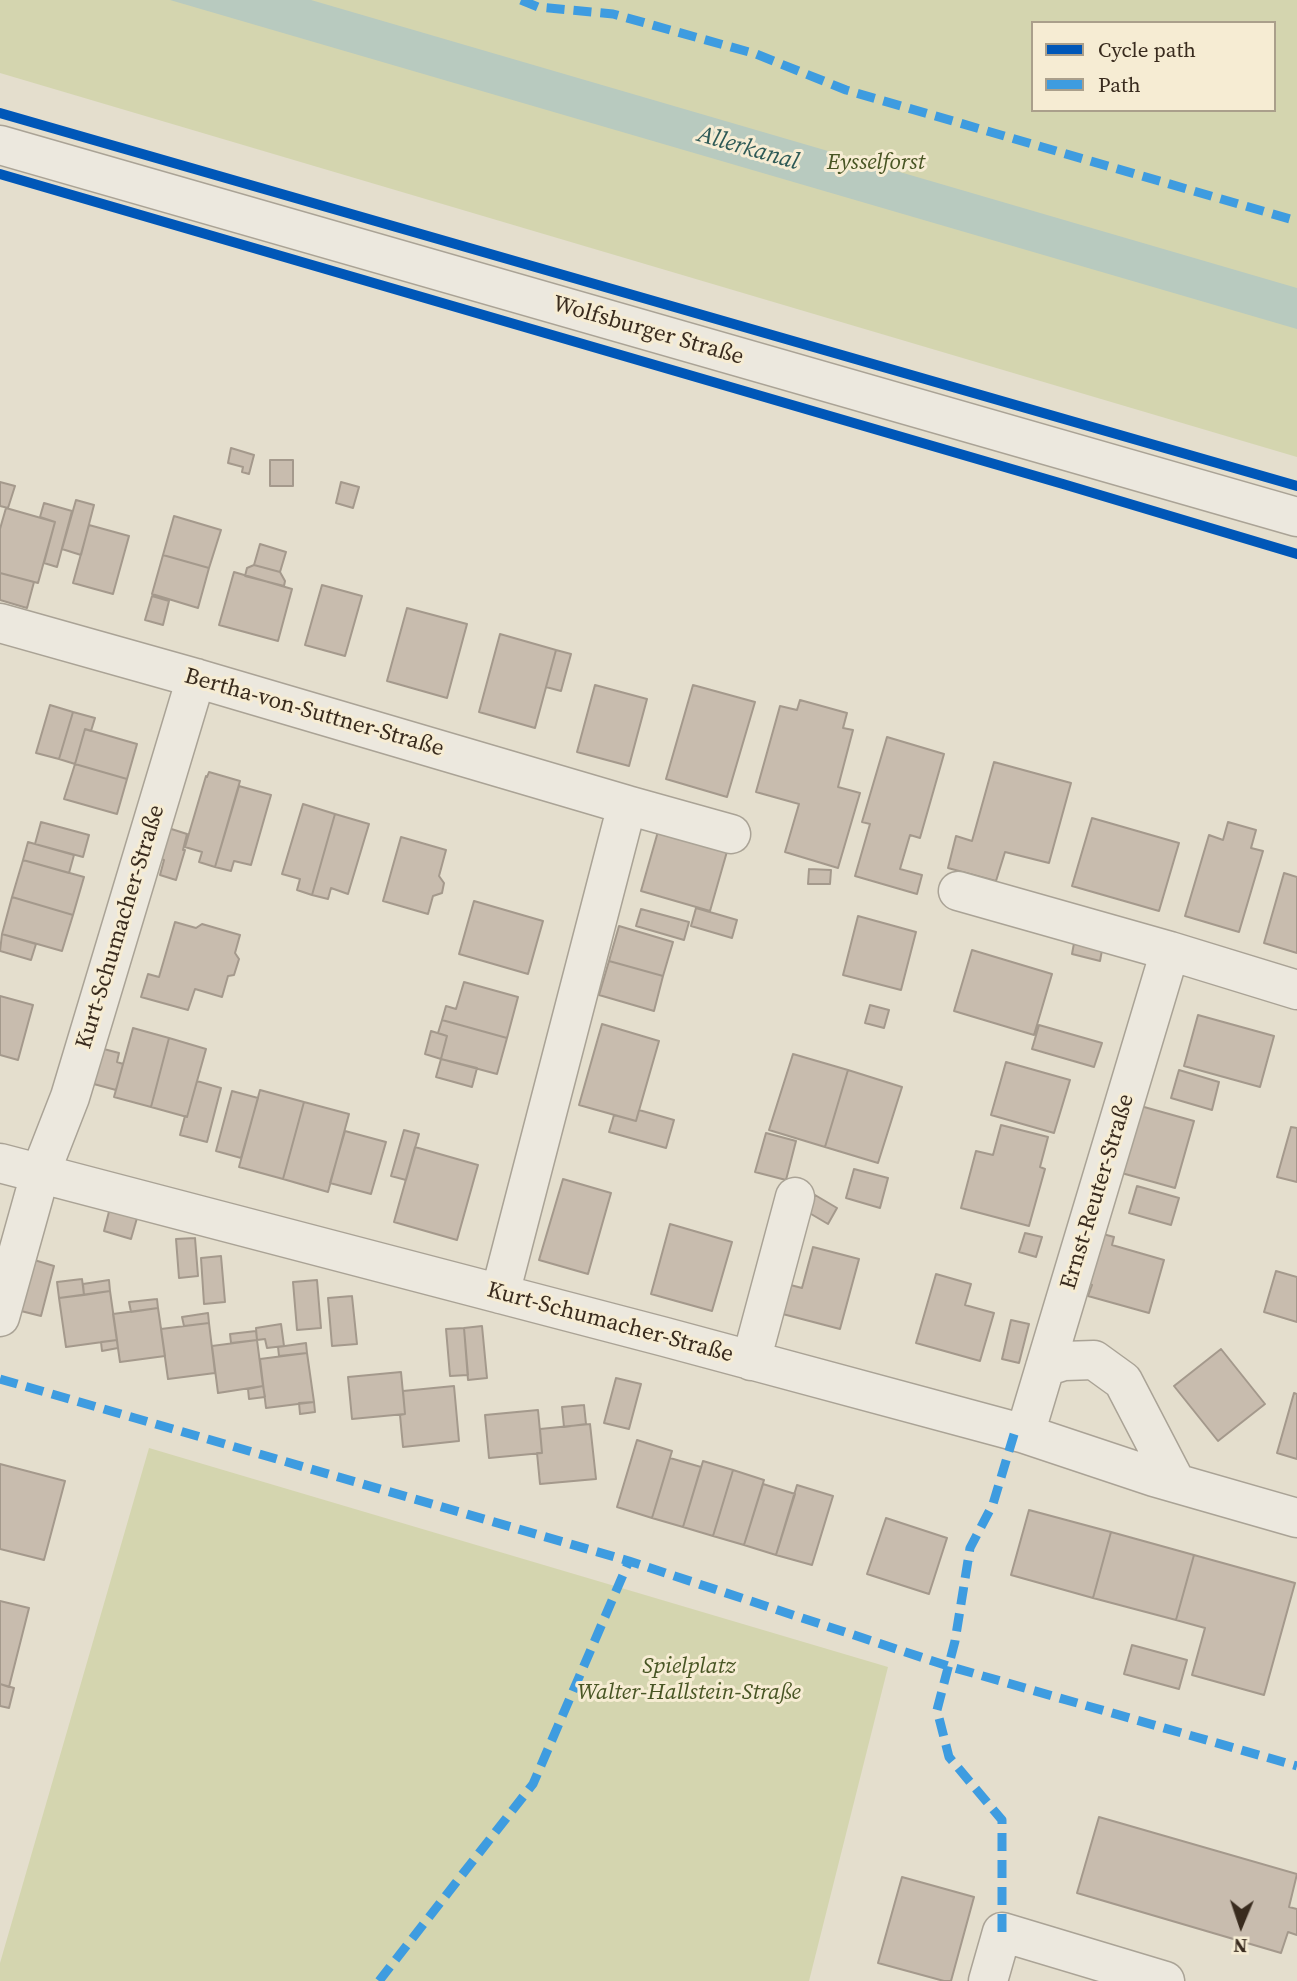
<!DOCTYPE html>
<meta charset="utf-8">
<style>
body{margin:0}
#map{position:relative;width:1297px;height:1981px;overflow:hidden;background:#e4decd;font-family:"Source Serif 4",serif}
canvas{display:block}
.legend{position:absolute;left:1031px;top:21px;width:245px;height:91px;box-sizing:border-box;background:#f6ecd3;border:2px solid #aa9f8b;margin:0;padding:9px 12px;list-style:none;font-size:21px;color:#392b1e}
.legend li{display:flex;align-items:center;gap:14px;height:35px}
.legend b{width:35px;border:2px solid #aa9f8b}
.north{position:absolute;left:1206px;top:1890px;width:70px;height:70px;-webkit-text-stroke:5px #f6ecd3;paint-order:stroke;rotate:182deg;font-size:19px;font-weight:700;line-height:28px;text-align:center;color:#392b1e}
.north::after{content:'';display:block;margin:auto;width:24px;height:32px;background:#392b1e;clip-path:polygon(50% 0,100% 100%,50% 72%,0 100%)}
</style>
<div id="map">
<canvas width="1297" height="1981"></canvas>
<ul class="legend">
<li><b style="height:9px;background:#0057b8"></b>Cycle path</li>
<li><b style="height:9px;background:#3e9ce0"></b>Path</li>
</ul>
<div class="north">N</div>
</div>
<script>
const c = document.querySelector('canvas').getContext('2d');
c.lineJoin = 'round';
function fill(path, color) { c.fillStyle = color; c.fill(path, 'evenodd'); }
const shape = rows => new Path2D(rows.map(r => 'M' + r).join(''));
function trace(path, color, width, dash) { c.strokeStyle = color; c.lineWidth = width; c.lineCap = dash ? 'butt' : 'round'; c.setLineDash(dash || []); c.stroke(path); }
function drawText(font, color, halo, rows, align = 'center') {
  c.font = font + ' "Source Serif 4",serif'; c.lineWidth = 6; c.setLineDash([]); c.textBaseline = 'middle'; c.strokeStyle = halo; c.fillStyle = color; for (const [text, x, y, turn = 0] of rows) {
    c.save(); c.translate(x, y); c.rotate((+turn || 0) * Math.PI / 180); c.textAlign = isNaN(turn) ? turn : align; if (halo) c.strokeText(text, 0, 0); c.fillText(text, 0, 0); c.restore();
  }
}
const green = shape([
 [0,0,1297,0,1297,457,0,73],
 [1033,23,1274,23,1274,110,1033,110],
 [149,1448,888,1667,809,1981,0,1981,0,1963]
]);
const water = shape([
 [170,0,311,0,1297,288,1297,329]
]);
const building = shape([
 [231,448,254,455,249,474,242,472,243,467,228,463,231,448],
 [270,460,293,460,293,486,270,486,270,460],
 [0,482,15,486,8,508,0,506,0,482],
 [341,482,359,487,353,508,336,503,341,482],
 [76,500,94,505,81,555,62,549,76,500],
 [44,503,72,511,57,567,44,563,55,522,40,517,44,503],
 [6,508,55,522,38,583,0,573,0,529,6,508],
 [174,516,221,530,209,568,163,555,174,516],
 [89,525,129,536,113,594,73,583,89,525],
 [260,544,286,552,280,572,254,565,260,544],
 [163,555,209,568,198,608,152,594,163,555],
 [254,565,280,572,285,581,284,586,245,576,247,568,254,565],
 [234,572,292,589,278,641,219,625,234,572],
 [0,573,34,582,27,608,0,600,0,573],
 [322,585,362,596,345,656,305,645,322,585],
 [152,596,169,601,163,625,145,620,152,596],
 [407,608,467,624,447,698,387,681,407,608],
 [500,634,556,650,535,728,479,712,500,634],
 [556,650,571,654,561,691,546,687,556,650],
 [595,685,647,699,629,766,577,752,595,685],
 [693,685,755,702,727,797,666,779,693,685],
 [800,700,847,713,843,728,853,730,838,787,860,793,838,868,785,852,799,804,756,792,780,706,797,710,800,700],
 [50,705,73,712,59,759,36,753,50,705],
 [73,712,95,718,91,731,85,729,75,764,59,759,73,712],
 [85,729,137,744,127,779,75,764,85,729],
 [887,737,944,754,920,838,910,835,900,869,922,875,917,894,855,876,870,824,862,822,887,737],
 [994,762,1071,783,1049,863,1005,852,996,881,948,868,956,836,972,841,994,762],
 [75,764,127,779,117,814,64,799,75,764],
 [209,772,240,781,215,867,199,862,202,852,185,847,206,776,207,777,209,772],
 [239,786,271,795,251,865,234,861,231,871,215,867,239,786],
 [303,804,335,814,312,895,297,890,300,879,282,874,303,804],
 [335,814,369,824,348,894,331,888,328,899,312,895,335,814],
 [1092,818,1179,843,1159,911,1072,886,1092,818],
 [41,822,89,835,83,857,35,844,41,822],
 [1228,822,1256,830,1251,848,1263,851,1239,932,1185,916,1209,835,1223,840,1228,822],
 [162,826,187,834,183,850,185,850,176,880,160,875,164,860,153,856,162,826],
 [659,828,728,848,710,911,641,891,659,828],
 [401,837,446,850,439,876,444,883,442,893,433,896,428,914,383,901,401,837],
 [28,842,74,855,69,873,23,860,28,842],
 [23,860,84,877,73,915,12,897,23,860],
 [809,869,831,870,830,884,808,884,809,869],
 [1284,873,1297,877,1297,953,1264,943,1284,873],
 [12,897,73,915,62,951,2,934,12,897],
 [474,901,543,921,528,974,459,954,474,901],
 [696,908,737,920,732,938,691,926,696,908],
 [641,909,689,922,684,940,636,926,641,909],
 [858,916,916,932,901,990,843,975,858,916],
 [175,922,196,928,202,924,240,935,235,953,239,959,234,975,228,976,222,997,195,989,188,1010,141,997,148,974,159,977,175,922],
 [619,926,673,942,663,976,609,961,619,926],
 [2,934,36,944,31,960,0,951,2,934],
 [1075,938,1103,945,1100,961,1072,954,1075,938],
 [972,950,1052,974,1034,1035,954,1011,972,950],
 [609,961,663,976,654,1011,599,995,609,961],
 [464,982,518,997,507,1038,442,1020,446,1006,456,1009,464,982],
 [0,996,33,1005,18,1060,0,1055,0,996],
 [870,1005,889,1010,884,1028,865,1023,870,1005],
 [1198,1015,1274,1036,1260,1087,1184,1066,1198,1015],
 [442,1020,507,1038,497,1074,441,1059,447,1036,438,1033,442,1020],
 [602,1024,659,1041,636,1121,579,1105,602,1024],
 [1039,1025,1102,1043,1094,1067,1032,1049,1039,1025],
 [133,1028,169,1038,151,1107,114,1097,133,1028],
 [431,1031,447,1036,441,1059,425,1054,431,1031],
 [169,1038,206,1049,187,1117,151,1107,169,1038],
 [100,1048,119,1053,117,1062,123,1064,116,1090,90,1083,100,1048],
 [793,1054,848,1070,825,1147,769,1130,793,1054],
 [441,1059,477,1068,472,1087,436,1077,441,1059],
 [1006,1062,1070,1080,1054,1133,991,1115,1006,1062],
 [848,1070,902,1087,878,1163,825,1147,848,1070],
 [1179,1070,1219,1082,1212,1110,1171,1098,1179,1070],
 [197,1081,221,1088,207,1142,180,1135,185,1116,187,1117,197,1081],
 [260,1090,304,1102,283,1179,239,1167,260,1090],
 [232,1091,258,1098,241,1158,216,1151,232,1091],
 [304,1102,349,1114,328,1192,283,1179,304,1102],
 [1137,1105,1194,1121,1175,1188,1118,1172,1137,1105],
 [639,1110,674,1120,666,1148,609,1132,614,1115,636,1121,639,1110],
 [1001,1125,1048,1137,1040,1167,1045,1169,1029,1226,961,1208,976,1151,993,1155,1001,1125],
 [1291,1127,1297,1128,1297,1182,1277,1177,1291,1127],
 [404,1130,419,1134,406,1180,391,1176,404,1130],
 [345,1131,386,1142,371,1194,330,1183,345,1131],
 [766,1133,796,1141,786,1180,755,1172,766,1133],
 [415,1147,478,1165,457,1240,394,1222,415,1147],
 [854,1169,888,1178,880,1208,846,1198,854,1169],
 [563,1179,611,1193,588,1274,539,1260,563,1179],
 [1137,1186,1179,1198,1171,1225,1129,1213,1137,1186],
 [815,1195,837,1208,828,1224,806,1211,815,1195],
 [111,1204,139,1211,131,1239,104,1231,111,1204],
 [670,1224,732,1242,712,1311,651,1294,670,1224],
 [1088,1230,1114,1237,1112,1245,1164,1260,1149,1313,1088,1296,1092,1285,1074,1280,1088,1230],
 [1025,1233,1042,1237,1036,1257,1019,1252,1025,1233],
 [195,1238,198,1276,179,1278,176,1239,195,1238],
 [813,1247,859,1259,840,1329,775,1312,783,1283,802,1288,813,1247],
 [221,1256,225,1302,204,1304,201,1258,221,1256],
 [31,1259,54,1266,41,1316,17,1310,31,1259],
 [1276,1271,1297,1277,1297,1322,1264,1312,1276,1271],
 [936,1274,971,1284,965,1305,994,1313,980,1361,916,1343,936,1274],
 [82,1279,84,1295,59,1298,57,1282,82,1279],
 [109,1280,110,1291,84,1295,83,1284,109,1280],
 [317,1280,321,1328,297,1330,293,1282,317,1280],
 [110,1291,117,1340,66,1347,59,1298,110,1291],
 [352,1296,357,1344,332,1346,328,1298,352,1296],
 [157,1299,158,1308,131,1312,129,1302,157,1299],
 [158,1308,165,1356,120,1362,113,1314,158,1308],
 [208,1313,209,1323,184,1326,182,1317,208,1313],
 [1011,1320,1029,1324,1019,1363,1002,1359,1011,1320],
 [209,1323,215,1373,168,1379,161,1329,209,1323],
 [281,1324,284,1346,267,1348,265,1339,257,1340,256,1328,281,1324],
 [482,1326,487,1378,468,1380,464,1328,482,1326],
 [464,1328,468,1375,450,1376,446,1329,464,1328],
 [256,1331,257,1340,231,1343,230,1334,256,1331],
 [117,1340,118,1348,102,1351,101,1342,117,1340],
 [257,1340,263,1386,218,1393,212,1346,257,1340],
 [306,1343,307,1353,279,1356,278,1347,306,1343],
 [1221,1349,1265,1404,1218,1441,1174,1386,1221,1349],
 [307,1353,314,1402,266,1408,260,1359,307,1353],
 [401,1372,405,1414,352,1419,348,1377,401,1372],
 [616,1378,641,1384,629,1429,604,1423,616,1378],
 [263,1386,265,1397,249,1399,248,1389,263,1386],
 [454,1386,459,1441,403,1447,400,1415,405,1414,403,1391,454,1386],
 [1294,1393,1297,1394,1297,1459,1277,1453,1294,1393],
 [314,1402,315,1412,300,1414,299,1403,314,1402],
 [584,1405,586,1424,564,1427,562,1407,584,1405],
 [538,1410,542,1453,489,1458,485,1415,538,1410],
 [590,1424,596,1479,540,1484,537,1453,542,1453,540,1429,590,1424],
 [637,1440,672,1451,652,1518,617,1507,637,1440],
 [670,1458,701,1467,683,1527,652,1518,670,1458],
 [703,1461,733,1470,713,1536,683,1527,703,1461],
 [0,1464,65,1481,44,1560,0,1549,0,1464],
 [733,1470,764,1480,744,1545,713,1536,733,1470],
 [763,1484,795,1494,776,1555,744,1545,763,1484],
 [797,1485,833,1496,812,1565,776,1555,797,1485],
 [1029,1510,1111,1532,1093,1598,1011,1575,1029,1510],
 [886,1518,947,1538,929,1594,867,1574,886,1518],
 [1111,1532,1194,1555,1176,1620,1093,1598,1111,1532],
 [1194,1555,1295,1583,1264,1695,1192,1675,1205,1628,1176,1620,1194,1555],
 [0,1601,29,1608,9,1687,0,1684,0,1601],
 [1132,1645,1187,1660,1179,1689,1124,1674,1132,1645],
 [0,1684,14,1688,9,1708,0,1706,0,1684],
 [1099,1817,1297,1874,1289,1907,1297,1909,1297,1935,1288,1932,1281,1953,1077,1893,1099,1817],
 [902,1877,974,1897,951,1981,944,1981,878,1963,902,1877]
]);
const minor = shape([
 [0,145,1297,517],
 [0,623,192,677,627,805,500,1294],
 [627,805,731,834],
 [958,891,1170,951],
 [0,1163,665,1337,1025,1434,1154,1477,1297,1518],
 [0,1317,40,1174,70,1097,196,678],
 [751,1361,795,1197],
 [1045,1367,1064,1361,1094,1360,1123,1381,1176,1483],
 [1025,1434,1170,951,1297,990],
 [988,1981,1002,1932,1165,1981]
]);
const quiet = shape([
 [521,0,538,7,613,14,756,54,846,90,1297,221],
 [0,1379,629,1561,948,1666,1297,1766],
 [1002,1932,1002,1820,949,1757,937,1710,955,1641,970,1548,993,1504,1015,1431],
 [379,1981,533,1784,629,1561]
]);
const cycleway = shape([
 [0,113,1297,486],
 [0,174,1063,484,1297,554]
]);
const parkNames = [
 ["Eysselforst",876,163],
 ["Spielplatz",689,1667],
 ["Walter-Hallstein-Straße",689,1693]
];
const streetNames = [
 ["Wolfsburger Straße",648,331,16],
 ["Bertha-von-Suttner-Straße",314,713,16],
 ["Kurt-Schumacher-Straße",121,927,-73],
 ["Ernst-Reuter-Straße",1098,1192,-73],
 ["Kurt-Schumacher-Straße",610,1323,15]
];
const waterNames = [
 ["Allerkanal",748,149,16]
];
fill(green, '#d4d5af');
fill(water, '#b8cabf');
fill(building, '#c8bcae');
trace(building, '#a4998c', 2);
trace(minor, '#aaa396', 41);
trace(minor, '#ece8de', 38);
trace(quiet, '#3e9ce0', 9, [18, 9]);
trace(cycleway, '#0057b8', 10);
drawText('italic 23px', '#485524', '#f6ecd3', parkNames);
drawText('23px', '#392b1e', '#f6ecd3', streetNames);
drawText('italic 24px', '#2d5956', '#f6ecd3', waterNames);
</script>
